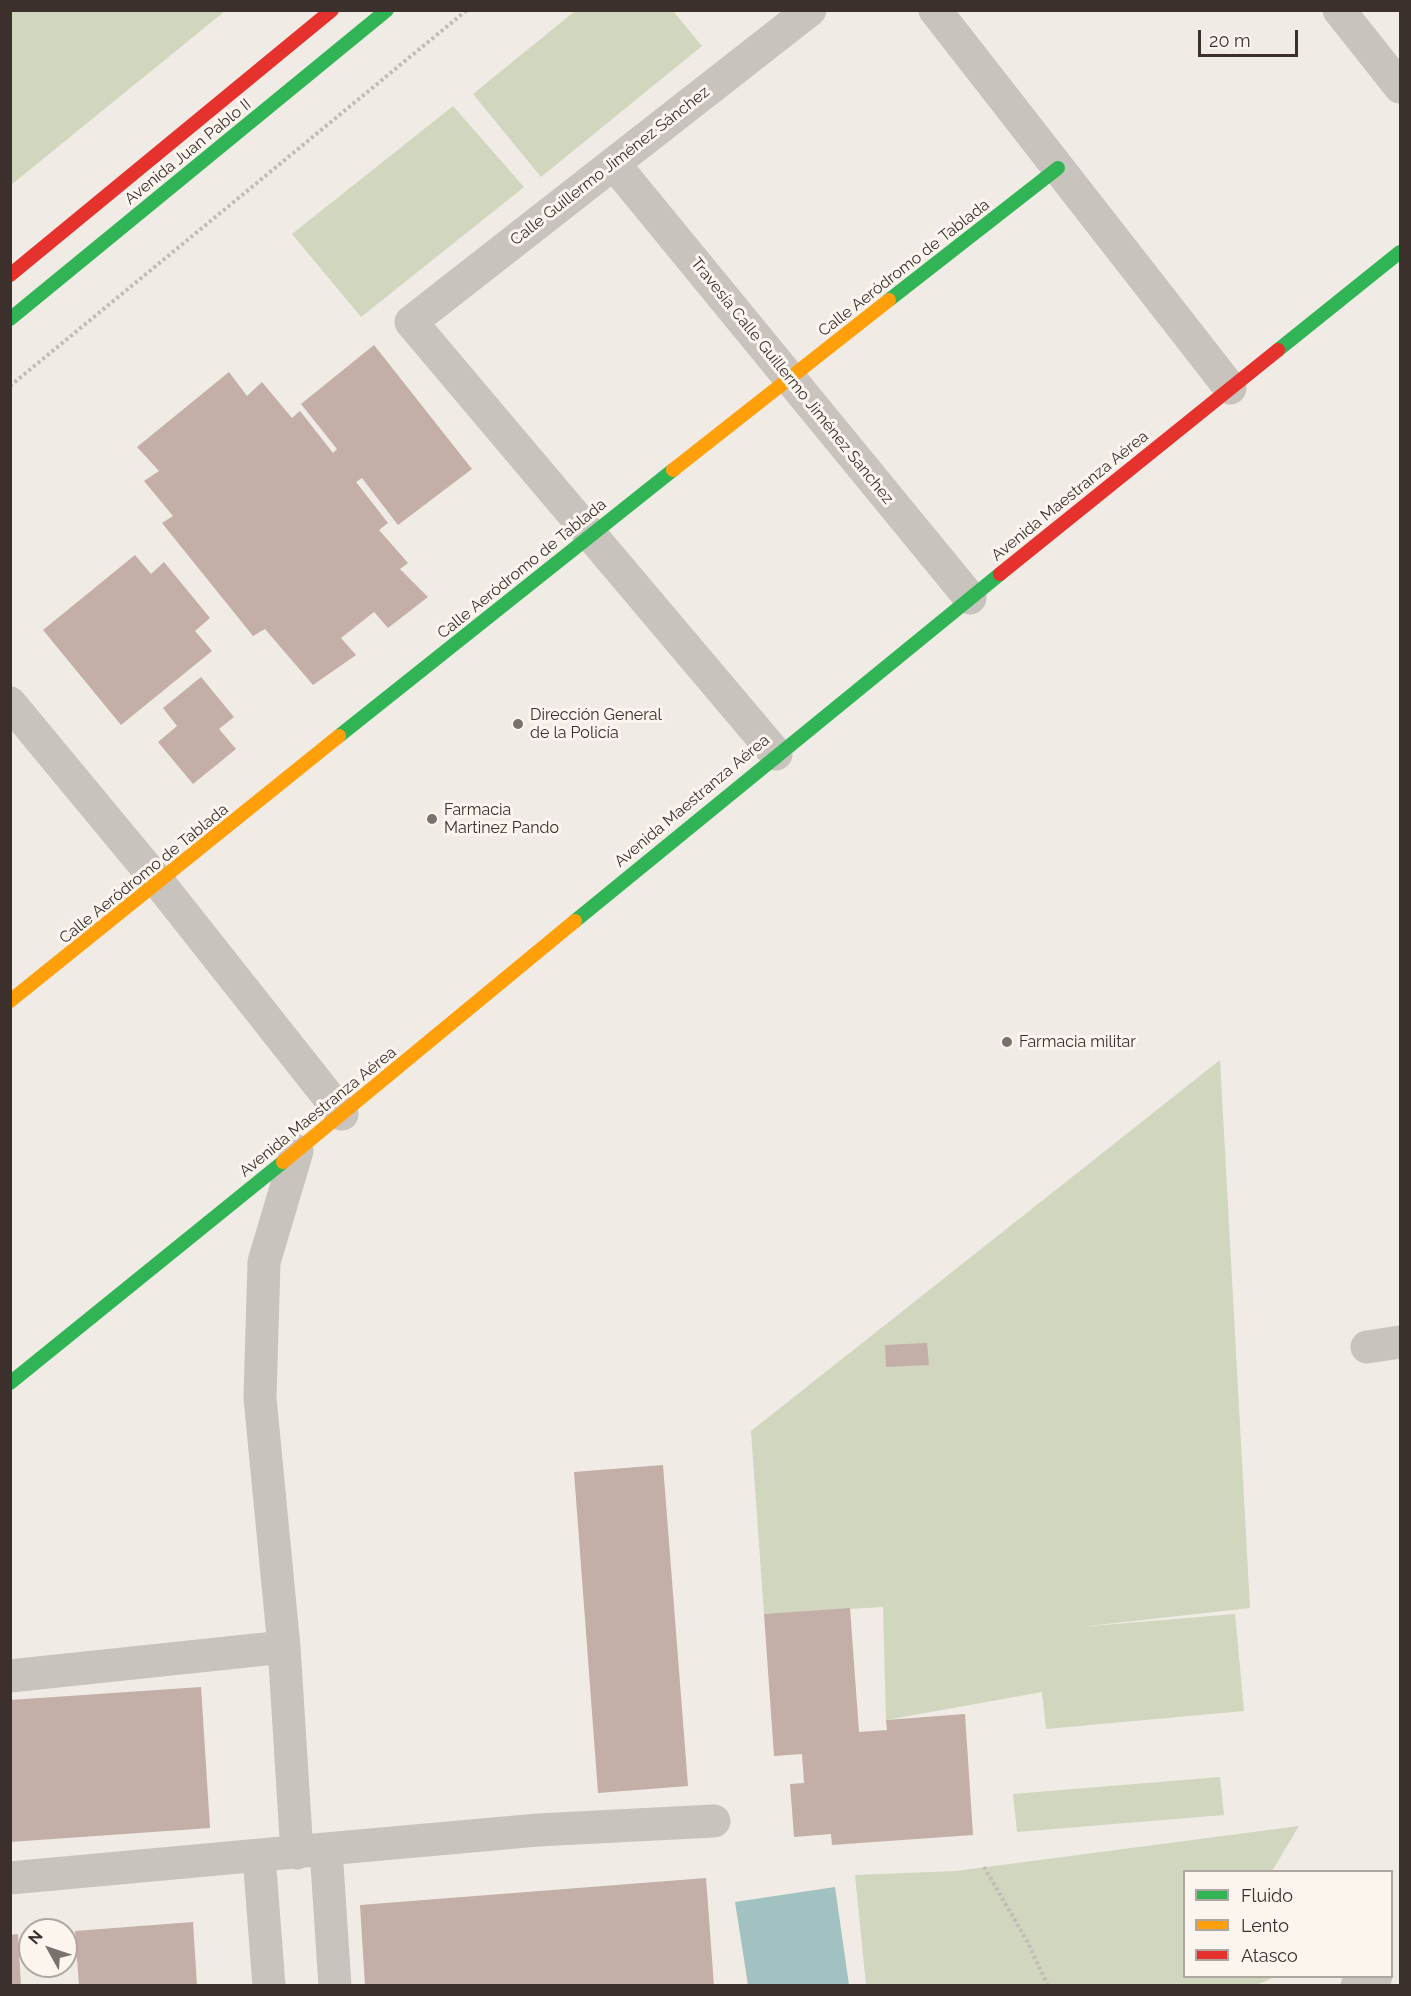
<!DOCTYPE html>
<meta charset="utf-8">
<style>
body{margin:0}
#map{position:relative;width:1411px;height:1996px;overflow:hidden;background:#f0ebe5;font-family:Raleway,sans-serif}
canvas{display:block}
.frame{position:absolute;inset:0;border:12px solid #3b302b;pointer-events:none}
.legend{position:absolute;left:1183px;top:1870px;width:210px;height:108px;box-sizing:border-box;background:#fbf5ee;border:2px solid #aea6a0;margin:0;padding:8px 10px;list-style:none;font-size:18px;color:#3b302b}
.legend li{display:flex;align-items:center;gap:12px;height:30px}
.legend b{width:30px;border:2px solid #aea6a0}
.north{position:absolute;left:18px;top:1918px;width:60px;height:60px;box-sizing:border-box;background:#fbf5ee;border:2px solid #aea6a0;border-radius:50%;rotate:310deg;font-size:16px;font-weight:700;line-height:24px;text-align:center;color:#3b302b}
.north::after{content:'';display:block;margin:auto;width:21px;height:27px;background:#7a716c;clip-path:polygon(50% 0,100% 100%,50% 72%,0 100%)}
.scale{position:absolute;left:1198px;top:30px;width:100px;height:27px;box-sizing:border-box;border:3px solid #3b302b;border-top:0;padding-left:8px;font-size:18px;line-height:21px;white-space:nowrap;color:#3b302b;-webkit-text-stroke:4px #fbf5ee;paint-order:stroke}
</style>
<div id="map">
<canvas width="1411" height="1996"></canvas>
<div class="frame"></div>
<ul class="legend">
<li><b style="height:8px;background:#30b455"></b>Fluido</li>
<li><b style="height:8px;background:#ff9f0a"></b>Lento</li>
<li><b style="height:8px;background:#e5322d"></b>Atasco</li>
</ul>
<div class="north">N</div>
<div class="scale">20 m</div>
</div>
<script>
const c = document.querySelector('canvas').getContext('2d');
c.lineJoin = 'round';
function fill(path, color) { c.fillStyle = color; c.fill(path, 'evenodd'); }
const shape = rows => new Path2D(rows.map(r => 'M' + r).join(''));
function trace(path, color, width, dash) { c.strokeStyle = color; c.lineWidth = width; c.lineCap = dash ? 'butt' : 'round'; c.setLineDash(dash || []); c.stroke(path); }
function drawText(font, color, halo, rows, align = 'center') {
  c.font = font + ' Raleway,sans-serif'; c.lineWidth = 6; c.setLineDash([]); c.textBaseline = 'middle'; c.strokeStyle = halo; c.fillStyle = color; for (const [text, x, y, turn = 0] of rows) {
    c.save(); c.translate(x, y); c.rotate((+turn || 0) * Math.PI / 180); c.textAlign = isNaN(turn) ? turn : align; if (halo) c.strokeText(text, 0, 0); c.fillText(text, 0, 0); c.restore();
  }
}
const green = shape([
 [11,10,225,10,225,11,11,185],
 [575,11,673,11,702,46,541,177,473,94],
 [453,106,524,187,361,317,292,234],
 [1220,1060,1250,1608,1080,1627,1235,1614,1244,1711,1046,1729,1042,1692,886,1720,883,1607,764,1614,751,1431],
 [1220,1777,1224,1815,1017,1832,1013,1794],
 [1299,1826,1272,1871,1184,1872,1184,1976,1275,1977,1256,1985,866,1985,855,1875,956,1871]
]);
const water = shape([
 [835,1887,849,1985,748,1985,735,1902]
]);
const building = shape([
 [374,345,472,469,398,525,362,478,356,482,388,523,379,530,408,563,400,569,428,597,388,628,374,612,341,638,356,655,313,685,265,629,253,636,162,523,173,516,144,481,159,471,137,447,229,372,247,396,262,382,292,418,300,411,333,453,337,449,301,404],
 [135,555,151,574,164,562,210,618,195,631,212,651,121,725,43,630],
 [201,677,234,717,219,729,236,749,193,784,158,742,177,726,163,708],
 [927,1343,929,1365,886,1367,885,1345],
 [663,1465,688,1786,598,1793,574,1472],
 [850,1608,859,1732,887,1730,886,1720,965,1714,973,1835,832,1845,831,1834,794,1837,790,1784,804,1783,802,1754,774,1756,764,1614],
 [201,1687,210,1828,10,1842,10,1700],
 [706,1878,714,1986,365,1986,360,1905],
 [193,1922,197,1986,79,1986,75,1931],
 [18,1934,21,1986,10,1986,10,1935]
]);
const path = shape([
 [10,386,467,10],
 [984,1867,1027,1941,1048,1986]
]);
const street = shape([
 [935,10,1230,388],
 [1339,10,1400,87],
 [614,164,970,598],
 [10,703,160,884,342,1114],
 [776,754,411,322,810,10],
 [297,1151,264,1262,260,1398,284,1647,297,1853],
 [1367,1347,1400,1342],
 [10,1676,284,1647],
 [326,1849,538,1830,714,1821],
 [259,1856,269,1986],
 [10,1878,326,1849,335,1986],
 [1357,1986,1376,1976]
]);
const fast = shape([
 [889,300,1058,168],
 [10,319,387,10],
 [1278,350,1400,252],
 [339,736,673,470],
 [575,921,1000,574],
 [10,1383,283,1162]
]);
const slow = shape([
 [673,470,889,300],
 [10,1001,339,736],
 [283,1162,575,921]
]);
const jam = shape([
 [10,275,332,10],
 [1000,574,1278,350]
]);
const markers = [
 [518,724,6,"#7a716c"],
 [432,819,6,"#7a716c"],
 [1007,1042,6,"#7a716c"]
];
const streetNames = [
 ["Avenida Juan Pablo II",188,152,-39],
 ["Calle Guillermo Jiménez Sánchez",610,166,-38],
 ["Calle Aeródromo de Tablada",904,268,-38],
 ["Travesía Calle Guillermo Jiménez Sanchez",792,381,51],
 ["Avenida Maestranza Aérea",1070,496,-39],
 ["Calle Aeródromo de Tablada",522,569,-39],
 ["Avenida Maestranza Aérea",692,801,-40],
 ["Calle Aeródromo de Tablada",144,874,-39],
 ["Avenida Maestranza Aérea",318,1112,-39]
];
const poiNames = [
 ["Dirección General",530,715],
 ["de la Policía",530,733],
 ["Farmacia",444,810],
 ["Martinez Pando",444,828],
 ["Farmacia militar",1019,1042]
];
fill(green, '#d1d6bf');
fill(water, '#a1c2c1');
fill(building, '#c3afa7');
trace(path, '#c2bbb6', 4, [3, 3]);
trace(street, '#c9c3be', 33);
trace(fast, '#30b455', 14);
trace(slow, '#ff9f0a', 14);
trace(jam, '#e5322d', 14);
for (const [x, y, r, color] of markers) { const dot = new Path2D(); dot.arc(x, y, r, 0, 2 * Math.PI); c.fillStyle = color; c.fill(dot); trace(dot, '#fbf5ee', 2); }
drawText('16px', '#3b302b', '#fbf5ee', streetNames);
drawText('16px', '#3b302b', '#fbf5ee', poiNames, 'left');
</script>
